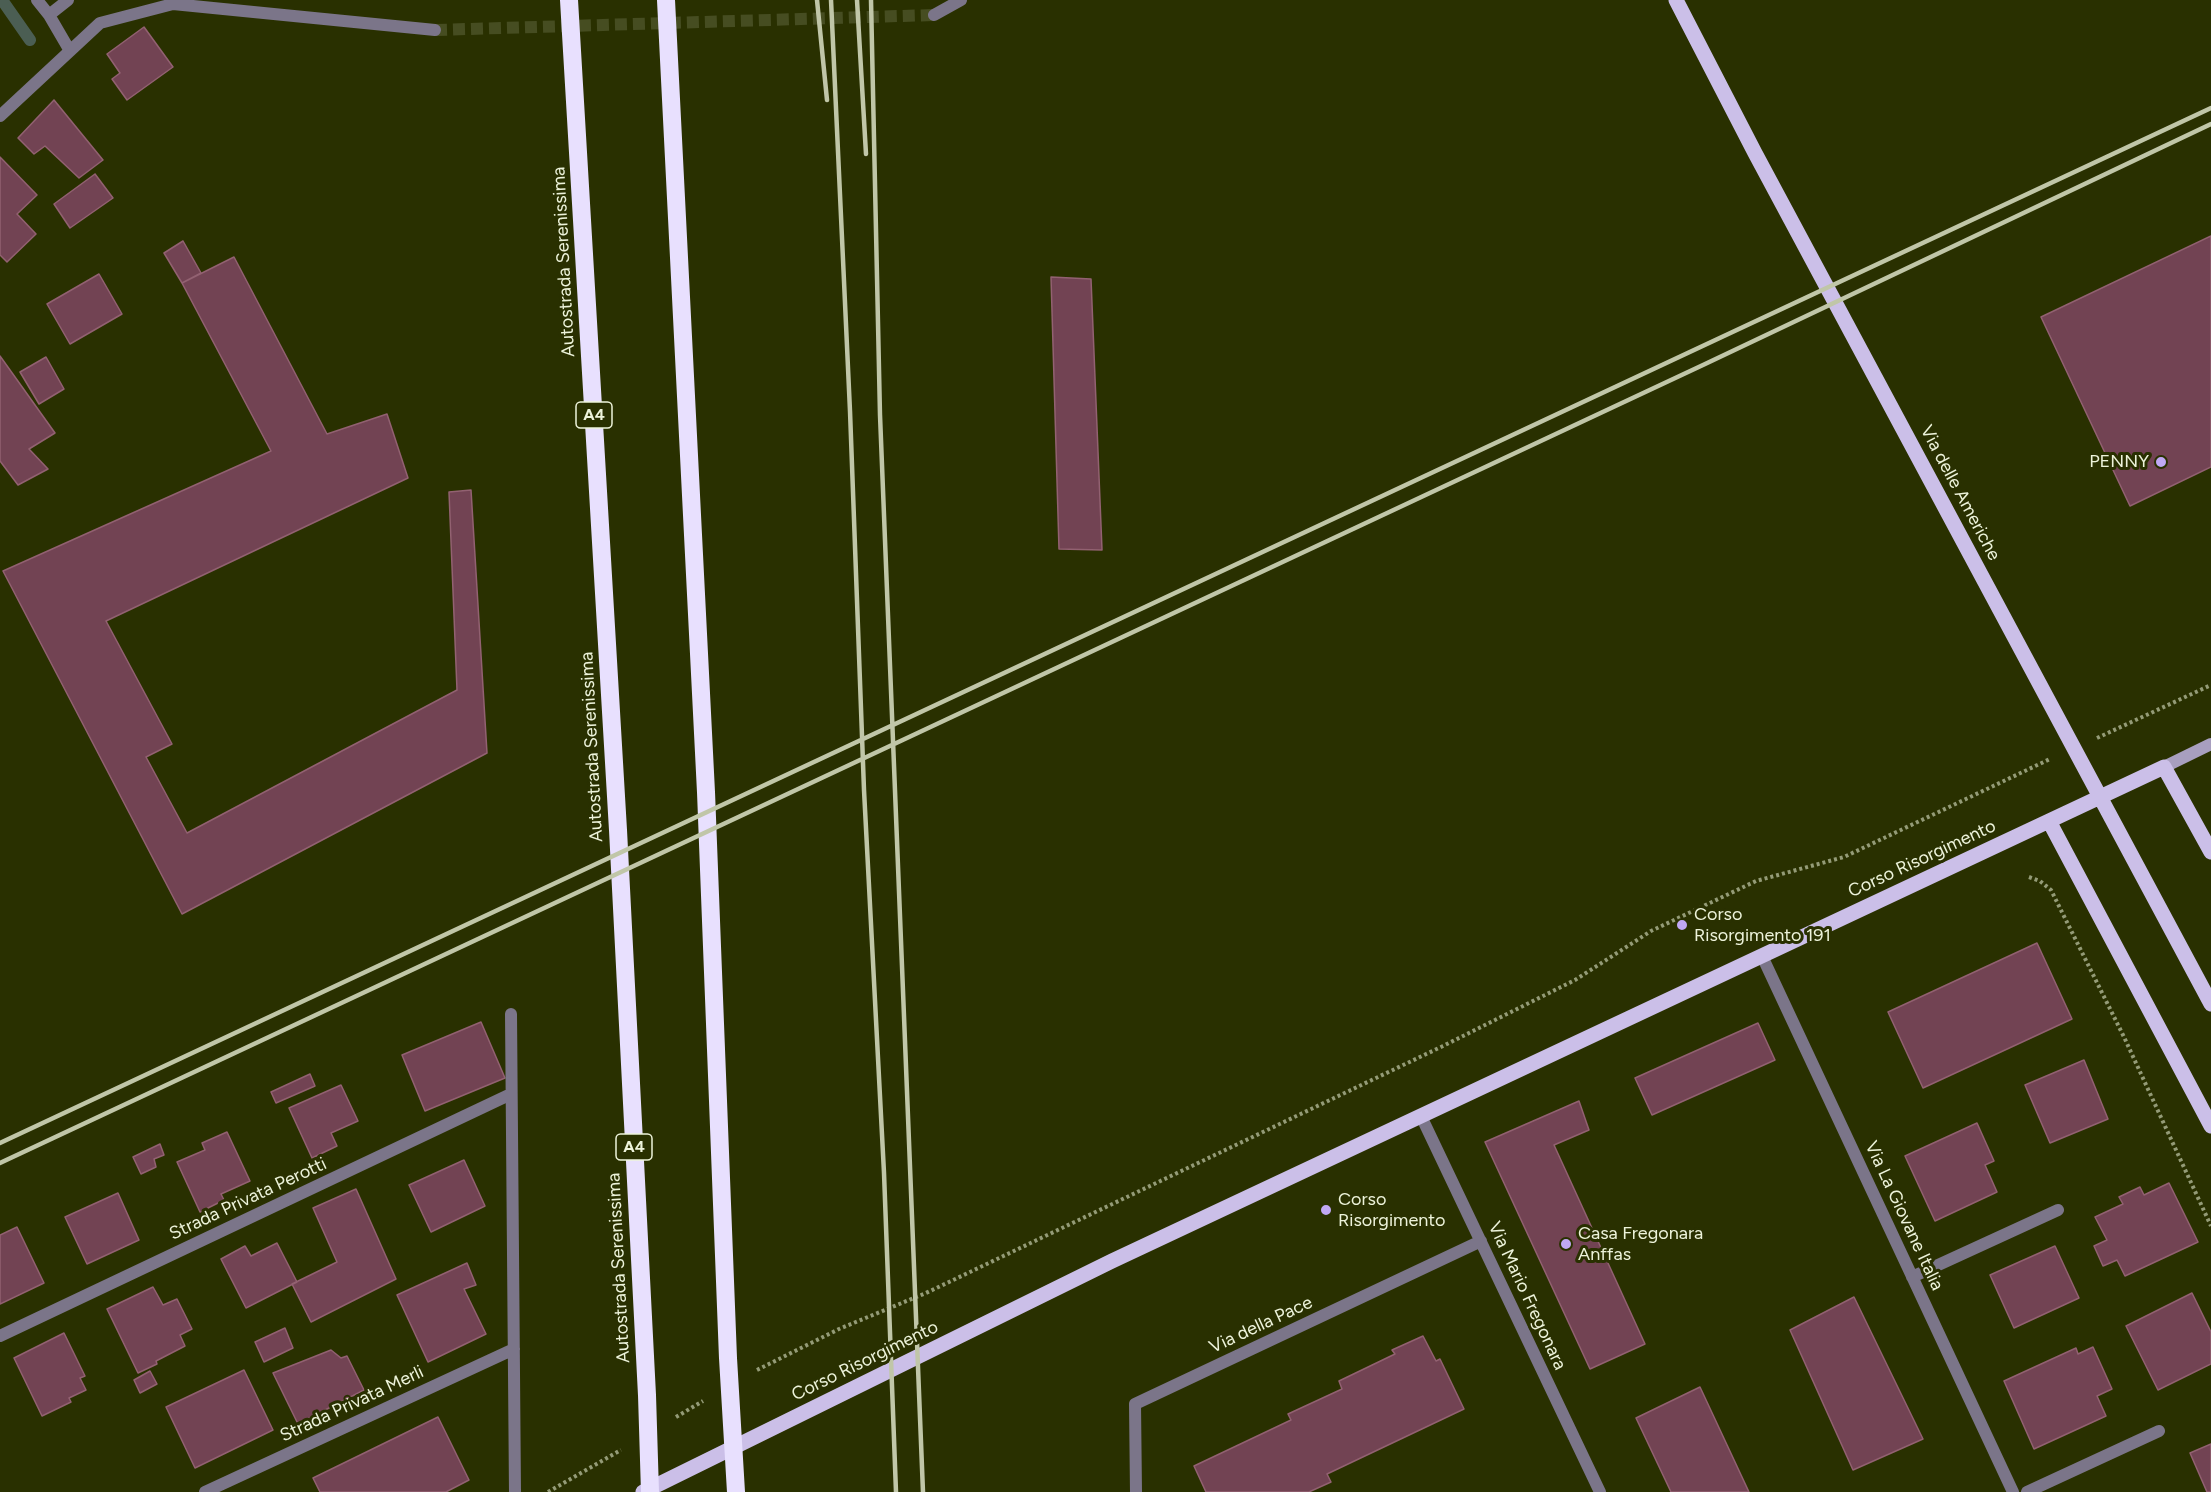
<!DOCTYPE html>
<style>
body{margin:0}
canvas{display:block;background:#293000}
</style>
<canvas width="2211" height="1492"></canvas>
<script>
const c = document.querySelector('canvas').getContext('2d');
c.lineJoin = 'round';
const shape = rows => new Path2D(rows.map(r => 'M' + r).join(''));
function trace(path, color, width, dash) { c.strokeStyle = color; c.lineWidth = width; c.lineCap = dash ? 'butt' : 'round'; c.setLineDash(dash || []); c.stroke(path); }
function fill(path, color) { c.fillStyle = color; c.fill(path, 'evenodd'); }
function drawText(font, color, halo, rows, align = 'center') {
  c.font = font + ' Figtree,sans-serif'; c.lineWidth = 6; c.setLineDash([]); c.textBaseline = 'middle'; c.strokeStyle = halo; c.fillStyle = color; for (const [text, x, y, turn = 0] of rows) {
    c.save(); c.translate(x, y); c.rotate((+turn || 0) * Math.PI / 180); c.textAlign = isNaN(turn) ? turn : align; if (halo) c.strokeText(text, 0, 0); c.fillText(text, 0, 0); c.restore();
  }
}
const stream = shape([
 [2,0,30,40]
]);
const building = shape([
 [144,27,173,67,127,100,112,79,120,73,107,54,144,27],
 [54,100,103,160,79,178,45,146,34,154,18,138,54,100],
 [0,157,37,195,17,214,36,234,7,262,0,255,0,157],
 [95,174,113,198,70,228,54,204,95,174],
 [2211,236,2211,467,2130,506,2041,317,2211,236],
 [183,241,201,273,182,283,164,253,183,241],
 [234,257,327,434,387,414,408,478,106,621,172,744,146,757,187,833,457,690,449,492,471,490,487,753,182,914,3,571,271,451,182,283,234,257],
 [99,274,122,314,70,344,47,304,99,274],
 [1051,277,1091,279,1102,550,1059,549,1051,277],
 [0,356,55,433,29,449,48,469,18,485,0,461,0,356],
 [46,357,64,389,39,404,20,372,46,357],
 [2037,943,2072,1019,1923,1088,1888,1012,2037,943],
 [481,1022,505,1078,425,1111,402,1055,481,1022],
 [1758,1023,1775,1060,1652,1115,1635,1078,1758,1023],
 [2084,1060,2108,1119,2050,1143,2025,1085,2084,1060],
 [310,1074,315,1086,276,1103,271,1092,310,1074],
 [341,1085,358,1121,331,1133,337,1146,312,1158,289,1108,341,1085],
 [1579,1101,1589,1130,1554,1145,1645,1344,1590,1369,1485,1142,1579,1101],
 [1977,1123,1994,1161,1985,1165,1997,1192,1935,1221,1905,1156,1977,1123],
 [227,1132,250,1181,221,1194,224,1200,200,1212,177,1162,205,1150,202,1143,227,1132],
 [160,1144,164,1155,154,1159,156,1167,141,1174,133,1157,160,1144],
 [464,1160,485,1206,431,1232,409,1185,464,1160],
 [2169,1183,2198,1242,2125,1276,2117,1260,2103,1266,2094,1246,2107,1240,2095,1217,2123,1204,2119,1197,2140,1187,2144,1195,2169,1183],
 [356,1189,396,1279,311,1322,292,1284,337,1262,313,1208,356,1189],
 [118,1193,139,1240,87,1264,65,1217,118,1193],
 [17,1227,44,1283,0,1304,0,1235,17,1227],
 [277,1243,297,1282,246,1308,221,1259,245,1246,251,1256,277,1243],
 [2055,1246,2079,1298,2014,1328,1990,1275,2055,1246],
 [467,1263,476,1285,464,1289,486,1334,428,1362,397,1295,467,1263],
 [153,1287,163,1305,177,1299,192,1329,180,1335,185,1346,156,1361,157,1364,138,1373,107,1309,153,1287],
 [2192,1293,2211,1332,2211,1364,2158,1390,2126,1326,2192,1293],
 [1854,1297,1923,1439,1853,1470,1790,1330,1854,1297],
 [285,1328,293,1348,264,1362,255,1342,285,1328],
 [64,1333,85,1376,80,1378,86,1390,69,1398,71,1402,42,1416,14,1358,64,1333],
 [1423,1336,1436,1361,1440,1359,1464,1409,1327,1474,1331,1482,1309,1492,1206,1492,1194,1466,1291,1420,1288,1414,1342,1389,1339,1381,1395,1354,1392,1350,1423,1336],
 [2093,1347,2112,1389,2097,1396,2106,1416,2034,1449,2004,1381,2076,1348,2078,1354,2093,1347],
 [331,1350,341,1358,347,1356,364,1390,298,1424,273,1373,331,1350],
 [244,1370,273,1430,195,1468,166,1407,244,1370],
 [150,1371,157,1384,140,1393,134,1380,150,1371],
 [1700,1387,1749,1492,1671,1492,1636,1418,1700,1387],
 [438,1417,469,1480,446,1492,320,1492,313,1478,438,1417],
 [2211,1444,2211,1492,2207,1492,2190,1453,2211,1444]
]);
const minorTunnel = shape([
 [435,30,934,15]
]);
const path = shape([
 [2097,738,2211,685],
 [2029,877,2040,881,2051,890,2124,1037,2211,1226],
 [757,1370,839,1329,926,1293,1443,1046,1575,980,1651,931,1756,881,1844,857,2050,759],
 [676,1417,703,1401],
 [548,1492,621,1450]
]);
const minor = shape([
 [37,0,49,15,68,0],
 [49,15,70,51],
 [934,15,961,0],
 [0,116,100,23,173,4,435,30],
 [1762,956,2013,1492],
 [511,1014,515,1492],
 [1421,1116,1600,1492],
 [1912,1277,2058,1210],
 [0,1336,511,1094],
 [205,1492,514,1349],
 [1136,1492,1135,1404,1481,1241],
 [2027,1492,2159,1431]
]);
const secondary = shape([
 [2164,767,2211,744]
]);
const primary = shape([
 [1676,0,1755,153,2211,1004],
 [2049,821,2211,1126],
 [643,1492,1112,1261,2164,767,2211,852]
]);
const motorway = shape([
 [569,0,618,830,647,1395,650,1492],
 [666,0,706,792,728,1358,736,1492]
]);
const rail = shape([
 [817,0,827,100],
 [831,0,850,411,864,790,884,1173,896,1492],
 [857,0,866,154],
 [871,0,880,415,923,1492],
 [0,1143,2211,108],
 [0,1163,1703,365,2211,124]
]);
const markers = [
 [2161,462,6,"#c0a8f4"],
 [1682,925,6,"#c0a8f4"],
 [1326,1210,6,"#c0a8f4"],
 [1566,1244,6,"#c0a8f4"]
];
const shields = [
 [594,415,36],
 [634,1147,36]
];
const shieldNames = [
 ["A4",594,415],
 ["A4",634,1147]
];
const streetNames = [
 ["Autostrada Serenissima",564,262,-93],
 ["Via delle Americhe",1960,493,62],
 ["Autostrada Serenissima",592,747,-93],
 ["Corso Risorgimento",1922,859,-25],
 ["Strada Privata Perotti",248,1199,-25],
 ["Via La Giovane Italia",1904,1216,65],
 ["Autostrada Serenissima",619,1268,-93],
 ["Via Mario Fregonara",1527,1296,65],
 ["Via della Pace",1261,1325,-25],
 ["Corso Risorgimento",865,1361,-26],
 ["Strada Privata Merli",352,1404,-25]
];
const poiNames = [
 ["PENNY",2149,462,"right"],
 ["Corso",1694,915],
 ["Risorgimento 191",1694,936],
 ["Corso",1338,1200],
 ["Risorgimento",1338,1221],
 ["Casa Fregonara",1578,1234],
 ["Anffas",1578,1255]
];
trace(stream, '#4b5e53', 12);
fill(building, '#724353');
trace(building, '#926171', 1.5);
trace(minorTunnel, '#464d21', 12, [12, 6]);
trace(path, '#949b77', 4, [3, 3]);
trace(minor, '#7b7589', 12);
trace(secondary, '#a89fbf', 12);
trace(primary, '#cbbfe8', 15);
trace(motorway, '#e8e0fe', 18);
trace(rail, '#c0c6a8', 4.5);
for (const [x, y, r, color] of markers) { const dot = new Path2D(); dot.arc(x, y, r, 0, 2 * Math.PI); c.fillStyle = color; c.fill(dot); trace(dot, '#293000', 2); }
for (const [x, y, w] of shields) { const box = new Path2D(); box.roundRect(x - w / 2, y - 13, w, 26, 4.5); c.fillStyle = '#293000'; c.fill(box); trace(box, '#edf3da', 1.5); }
drawText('bold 16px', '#edf3da', null, shieldNames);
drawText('18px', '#edf3da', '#293000', streetNames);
drawText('18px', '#edf3da', '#293000', poiNames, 'left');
</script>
